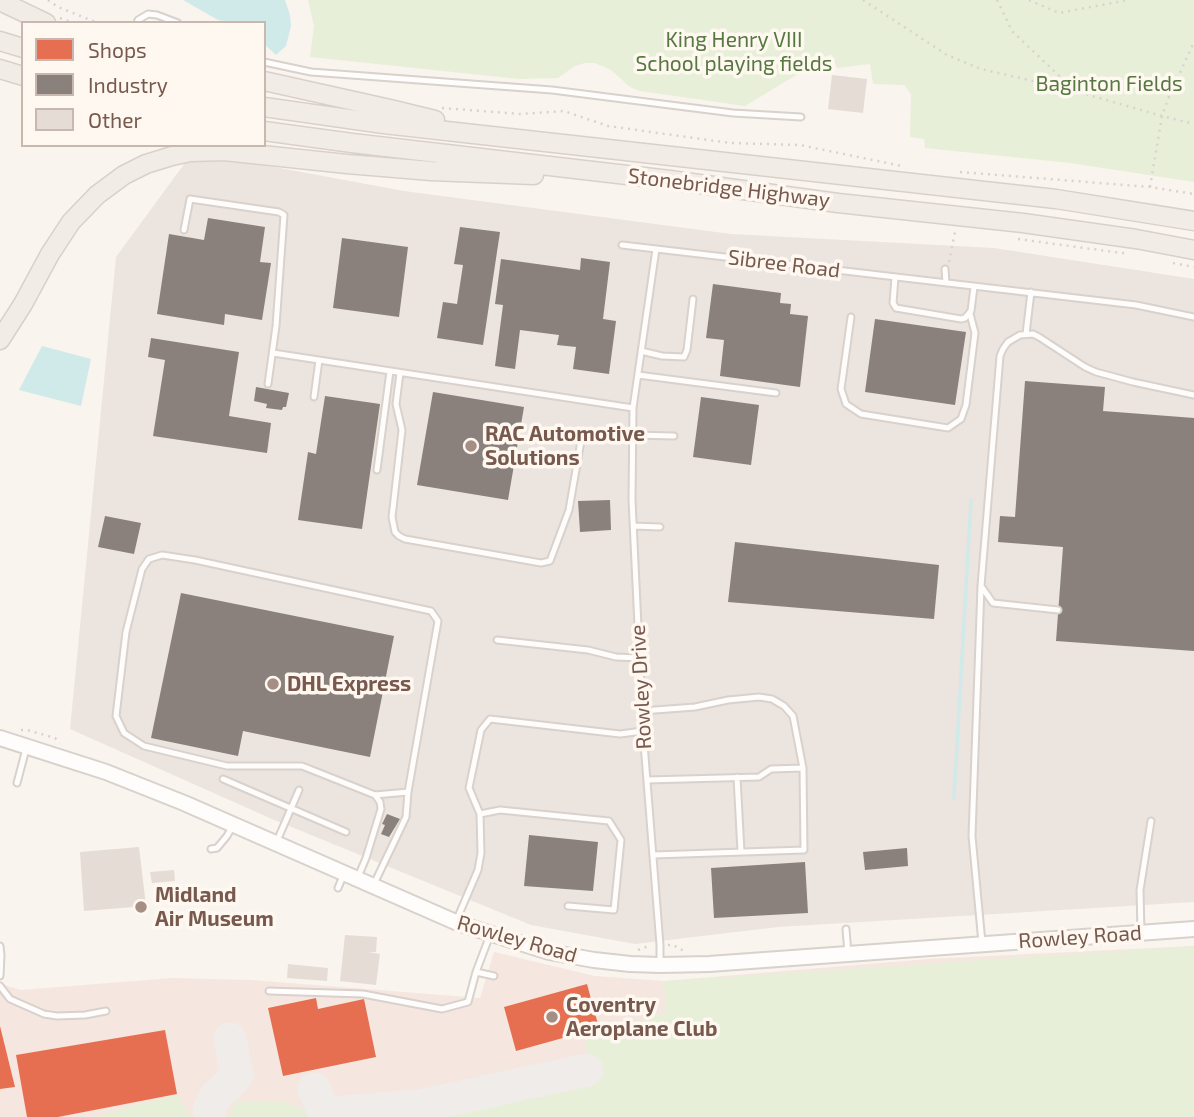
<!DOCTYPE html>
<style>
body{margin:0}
#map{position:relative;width:1194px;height:1117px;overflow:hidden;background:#f9f4ee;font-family:"Exo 2",sans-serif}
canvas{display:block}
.legend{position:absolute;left:21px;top:21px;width:245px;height:126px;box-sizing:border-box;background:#fff8f1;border:2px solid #c9b8af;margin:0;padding:9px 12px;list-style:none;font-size:21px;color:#78594d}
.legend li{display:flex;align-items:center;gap:14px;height:35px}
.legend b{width:35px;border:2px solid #c9b8af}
</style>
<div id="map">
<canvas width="1194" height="1117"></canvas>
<ul class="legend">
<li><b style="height:19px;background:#e76f51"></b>Shops</li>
<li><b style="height:19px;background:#8a817c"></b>Industry</li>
<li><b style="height:19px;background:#e5dcd6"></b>Other</li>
</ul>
</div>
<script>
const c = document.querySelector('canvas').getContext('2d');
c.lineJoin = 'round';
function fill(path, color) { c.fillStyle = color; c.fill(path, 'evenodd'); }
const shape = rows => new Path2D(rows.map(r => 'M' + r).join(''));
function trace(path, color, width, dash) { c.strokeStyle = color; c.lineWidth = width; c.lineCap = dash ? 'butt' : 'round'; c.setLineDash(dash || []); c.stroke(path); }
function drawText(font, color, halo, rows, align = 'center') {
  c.font = font + ' "Exo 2",sans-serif'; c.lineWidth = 7; c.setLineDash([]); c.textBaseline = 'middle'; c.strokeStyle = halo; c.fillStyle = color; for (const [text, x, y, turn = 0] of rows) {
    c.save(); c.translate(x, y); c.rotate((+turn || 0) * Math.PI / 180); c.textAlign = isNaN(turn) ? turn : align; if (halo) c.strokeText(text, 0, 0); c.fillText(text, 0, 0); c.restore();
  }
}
const commercial = shape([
 [1194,946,1194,1117,0,1117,0,984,21,990,172,978,251,980,480,998,494,952,595,976,664,981,928,959]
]);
const industrial = shape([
 [193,152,404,191,731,234,994,248,1194,279,1194,902,778,927,635,944,531,925,272,819,70,729,116,257]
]);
const green = shape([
 [308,0,1194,0,1194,182,1070,163,925,148,924,139,910,137,911,94,904,85,873,84,870,64,837,68,831,54,745,106,640,91,630,87,611,70,595,63,585,63,575,66,558,78,519,79,310,57,314,26],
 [1194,946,1194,1117,405,1117,593,1079,584,1036,666,1012,664,981],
 [177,1094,191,1117,92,1117],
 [237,1101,283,1102,312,1112,315,1117,227,1117]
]);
const water = shape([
 [183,0,285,0,290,15,291,26,286,46,276,55,264,44,264,23,235,23,218,20],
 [42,346,91,359,81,406,19,390]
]);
const shops = shape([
 [587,984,599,1028,516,1051,504,1007],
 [316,998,318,1009,364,999,376,1057,283,1076,268,1008],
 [0,1026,15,1087,0,1089],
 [165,1030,177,1094,58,1117,27,1117,16,1055]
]);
const industry = shape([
 [208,218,265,227,260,262,271,263,262,320,225,314,224,325,157,314,169,234,204,240],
 [460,227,500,232,483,345,437,338,443,302,457,304,463,265,454,264],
 [342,238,408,247,399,317,333,308],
 [581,258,610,262,603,319,616,321,609,374,573,369,576,347,557,345,559,335,520,330,515,369,495,366,503,305,495,304,501,259,580,270],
 [713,284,781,293,780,303,791,304,790,314,808,316,800,387,720,376,724,340,706,338],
 [875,319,966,332,955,405,865,392],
 [151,338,239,352,229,416,271,423,267,453,153,436,165,360,148,357],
 [1025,381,1105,387,1103,411,1194,418,1194,651,1056,641,1063,547,998,542,1000,516,1015,517],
 [256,387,289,393,286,407,283,407,282,410,266,408,267,404,254,401],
 [433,392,524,407,508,500,417,485],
 [325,396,380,404,362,529,298,520,308,452,316,454],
 [701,397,759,405,751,465,693,457],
 [610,500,611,530,580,532,578,501],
 [105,516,141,523,134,554,98,547],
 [735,542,939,565,934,619,728,602],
 [181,593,394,636,370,757,243,731,238,756,151,738],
 [387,814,400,819,389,837,381,834,385,825,382,824],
 [529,835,598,842,593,891,524,886],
 [907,848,908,866,865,870,863,852],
 [805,862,808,913,714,918,711,868]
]);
const stream = shape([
 [954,798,971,500]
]);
const taxiway = shape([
 [314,1089,326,1117],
 [210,1117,209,1110,215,1097,234,1079,237,1074,230,1039],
 [336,1117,344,1112,420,1106,587,1070]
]);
const building = shape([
 [832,75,867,79,863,113,828,109],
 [139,847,146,906,84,911,80,852],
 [174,870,175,881,152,883,150,872],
 [345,935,377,937,376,952,368,952,380,954,376,985,340,981],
 [288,964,328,968,327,981,287,978]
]);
const path = shape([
 [48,0,58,7,98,23],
 [863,0,947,55,981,69,1072,90],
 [997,0,1012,31,1075,91,1162,116,1194,124],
 [1029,0,1059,13,1128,0],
 [60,18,73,23],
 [442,108,520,114,564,111,608,126,730,143,800,145,902,166],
 [960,172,1150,187,1194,194],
 [1150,187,1162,116,1168,99,1194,42],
 [1018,239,1129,254],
 [949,262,955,232],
 [1173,263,1194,267],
 [21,730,27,730,55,738,60,743],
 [668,945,673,945,684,951],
 [638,950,651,945]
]);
const service = shape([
 [137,23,138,20,148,14,157,15,178,23],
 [264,62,311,72,552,90,733,113,801,117],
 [184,230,190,199,279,212,284,215,276,326,268,384],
 [622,245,1136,305,1194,317],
 [656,249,633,408,632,500,643,731,660,945,660,965],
 [945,269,946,283],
 [895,277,893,303,896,308,961,319,965,318,971,311,974,287],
 [851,317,841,389,846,404,861,414,948,428,961,419,966,405,975,333,970,314],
 [1026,334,1031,292],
 [641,351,662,356,684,357,687,350,693,299],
 [273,353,633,408],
 [400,373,396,404,402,430,392,517,395,532,399,536,405,539,541,563,550,561,569,510,582,435],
 [638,375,776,393],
 [314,397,319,360],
 [633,435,674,436],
 [377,470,390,371],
 [634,526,660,527],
 [981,586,972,836,982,943],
 [1058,610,993,603,981,586,1000,356,1003,349,1008,342,1020,335,1033,334,1039,337,1085,367,1096,372,1133,382,1194,395],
 [497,640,588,650,616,657,639,658],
 [642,711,695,707,728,700,759,697,772,699,784,706,793,716,803,768],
 [737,777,741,852],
 [223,779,346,832],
 [647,780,759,777,771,769,803,768,804,850,653,855],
 [17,783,26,749],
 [480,814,469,788,481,730,490,719,620,734,643,731],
 [277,841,299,790],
 [211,849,217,848,227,836,232,827],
 [358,877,366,858,381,809,380,802,375,795],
 [374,884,406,817,408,792,438,621,431,611,195,560,162,555,149,559,142,569,126,632,116,716,124,733,144,746,227,766,302,766,375,795,408,792],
 [338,888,343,876],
 [457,919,478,870,481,853,480,814,500,810,609,821,621,840,614,910,568,906],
 [846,929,848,954],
 [1141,932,1140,890,1151,821],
 [490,935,476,972,494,976],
 [0,946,1,955,0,976],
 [0,986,10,999,44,1014,57,1016,85,1015,106,1011],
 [269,991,363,994,442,1009,468,1002,476,972]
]);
const tertiary = shape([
 [0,738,106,772,184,803,460,924,549,952,594,960,630,964,660,965,709,964,1194,929]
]);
const trunk = shape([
 [0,1,46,23],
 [0,41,23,48],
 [0,69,23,76],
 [264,81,390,109,435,120],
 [264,107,384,124,1056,199,1194,221],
 [264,131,352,143,670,180,838,203,1023,223,1136,239,1194,250],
 [0,340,23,304,50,254,71,222,97,195,124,175,146,164,172,156,190,152,224,151,347,164,431,171,534,175]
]);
const markers = [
 [471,446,7,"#a58f85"],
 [273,684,7,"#a58f85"],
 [141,907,7,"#a58f85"],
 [552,1017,7,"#a58f85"]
];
const parkNames = [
 ["King Henry VIII",734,40],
 ["School playing fields",734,64],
 ["Baginton Fields",1109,84]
];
const streetNames = [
 ["Stonebridge Highway",729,188,7],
 ["Sibree Road",784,264,7],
 ["Rowley Drive",641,687,-93],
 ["Rowley Road",1080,937,-4],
 ["Rowley Road",517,939,16]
];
const poiNames = [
 ["RAC Automotive",485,434],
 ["Solutions",485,458],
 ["DHL Express",287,684],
 ["Midland",155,895],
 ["Air Museum",155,919],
 ["Coventry",566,1005],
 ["Aeroplane Club",566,1029]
];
fill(commercial, '#f6e6e0');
fill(industrial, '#ece4df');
fill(green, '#e7efd9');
fill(water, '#d0e9e9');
fill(shops, '#e76f51');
fill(industry, '#8a817c');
trace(stream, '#d0e9e9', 3.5);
trace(taxiway, '#efecea', 33);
fill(building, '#e5dcd6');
trace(service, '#d8d1cc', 9);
trace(tertiary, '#d8d1cc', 18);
trace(trunk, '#dad0cb', 21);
trace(path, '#dbd2d0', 2.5, [2, 5]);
trace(service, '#fefdfc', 5);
trace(tertiary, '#fefdfc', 14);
trace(trunk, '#f2ece6', 18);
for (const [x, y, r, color] of markers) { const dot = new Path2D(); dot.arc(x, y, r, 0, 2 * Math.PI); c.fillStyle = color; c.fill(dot); trace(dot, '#fff8f1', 2.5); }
drawText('21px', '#567841', '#fff8f1', parkNames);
drawText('21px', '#78594d', '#fff8f1', streetNames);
drawText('bold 21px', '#78594d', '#fff8f1', poiNames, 'left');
</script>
